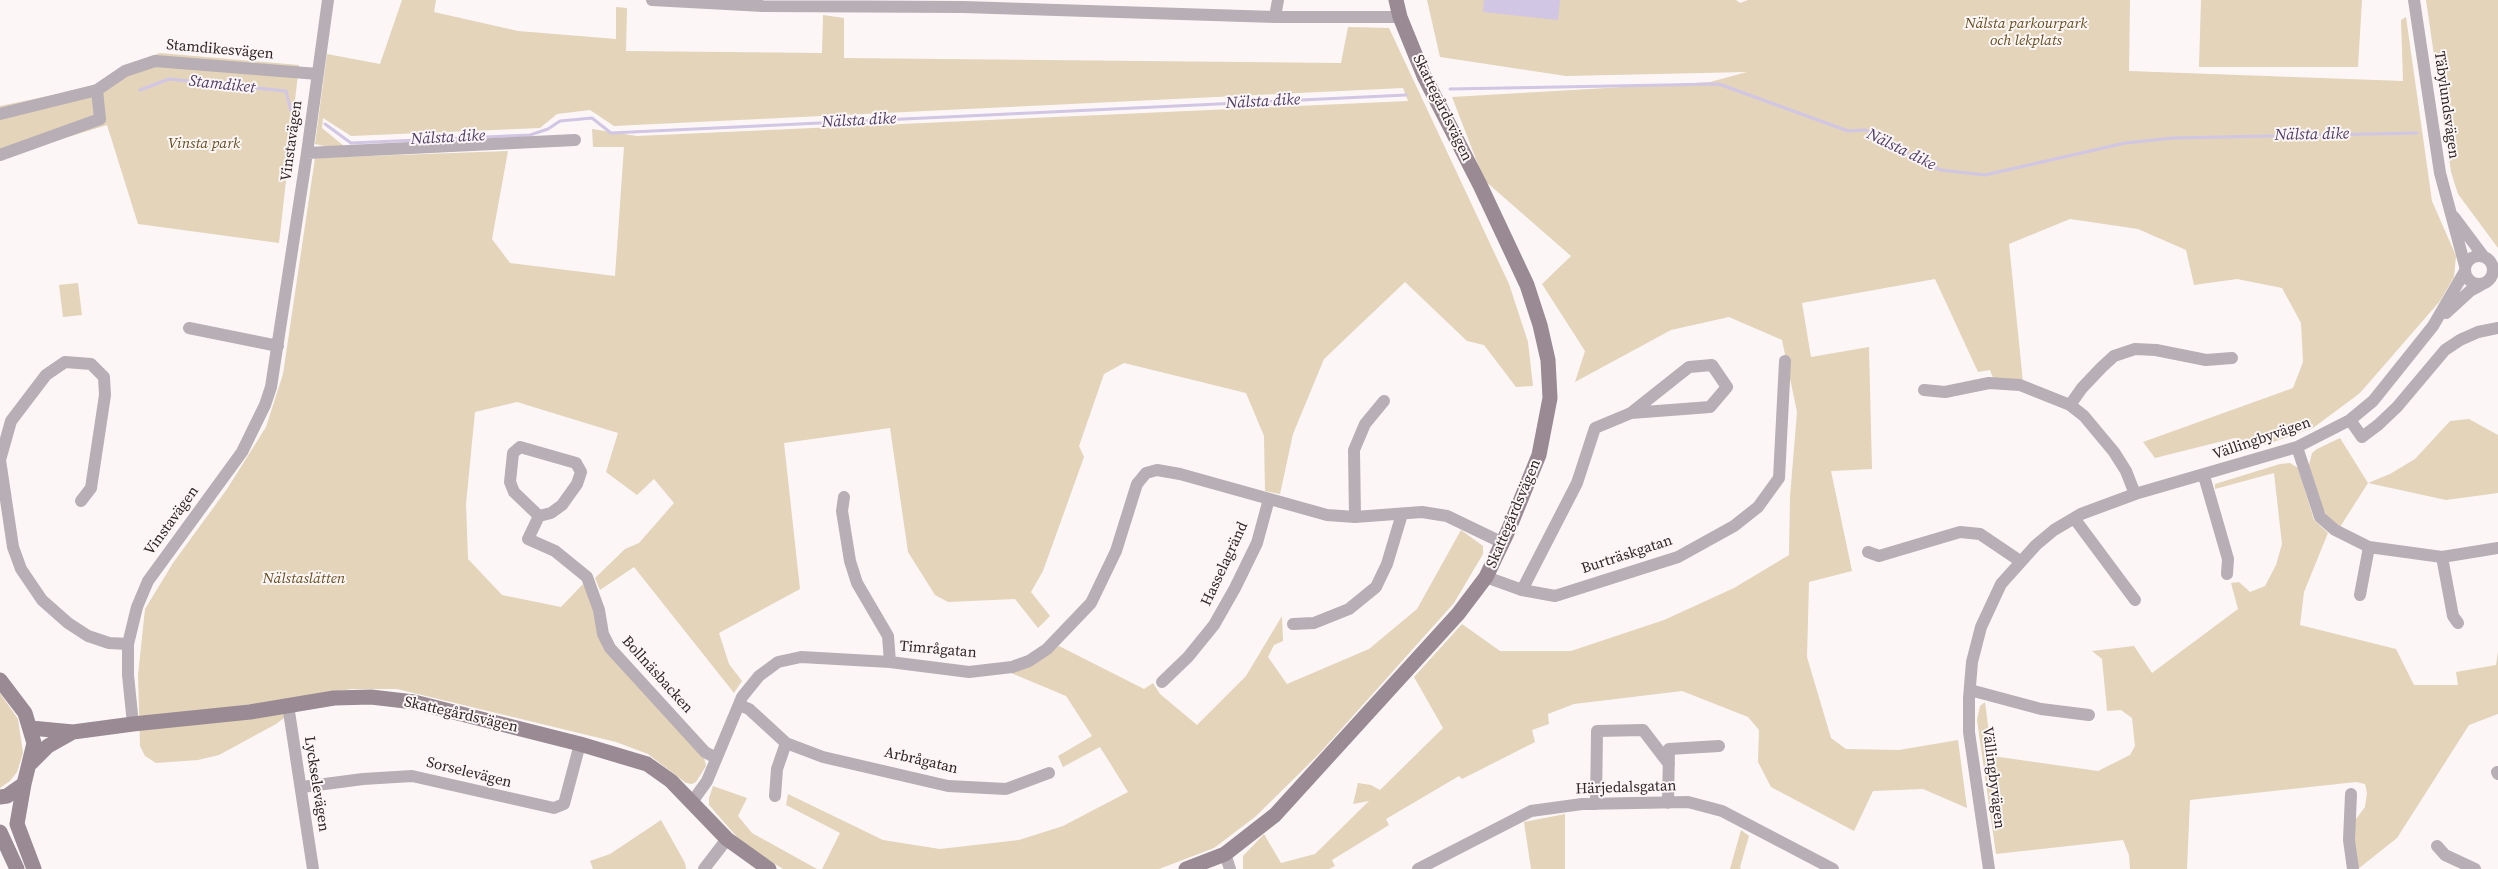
<!DOCTYPE html>
<meta charset="utf-8">
<style>
body{margin:0}
canvas{display:block;background:#fcf6f6}
</style>
<canvas width="2498" height="869"></canvas>
<script>
const c = document.querySelector('canvas').getContext('2d');
c.lineJoin = 'round';
function fill(path, color) { c.fillStyle = color; c.fill(path, 'evenodd'); }
const shape = rows => new Path2D(rows.map(r => 'M' + r).join(''));
function trace(path, color, width, dash) { c.strokeStyle = color; c.lineWidth = width; c.lineCap = dash ? 'butt' : 'round'; c.setLineDash(dash || []); c.stroke(path); }
function drawText(font, color, halo, rows, align = 'center') {
  c.font = font + ' "Source Serif 4",serif'; c.lineWidth = 4; c.setLineDash([]); c.textBaseline = 'middle'; c.strokeStyle = halo; c.fillStyle = color; for (const [text, x, y, turn = 0] of rows) {
    c.save(); c.translate(x, y); c.rotate((+turn || 0) * Math.PI / 180); c.textAlign = isNaN(turn) ? turn : align; if (halo) c.strokeText(text, 0, 0); c.fillText(text, 0, 0); c.restore();
  }
}
const green = shape([
 [402,0,436,0,434,12,518,31,616,39,616,7,627,8,626,51,822,53,823,15,844,18,844,58,1341,63,1348,27,1389,28,1509,284,1528,342,1533,386,1516,387,1484,345,1467,341,1405,282,1324,359,1293,434,1280,494,1265,491,1264,436,1246,393,1124,363,1104,374,1079,446,1084,457,1043,571,1031,592,1050,616,1038,628,1015,599,948,602,935,595,908,552,890,428,784,443,800,589,719,633,729,664,742,681,734,693,634,567,600,590,595,578,625,549,639,543,674,503,654,479,637,495,606,472,618,433,517,402,475,412,466,504,468,559,502,595,561,607,583,584,589,594,604,649,704,757,706,766,696,782,692,784,686,783,648,754,616,742,397,689,352,689,316,694,276,724,219,755,198,760,156,763,145,756,140,746,138,675,145,609,173,563,227,489,266,427,283,374,315,158,508,151,492,239,510,263,615,276,624,147,593,147,592,129,637,136,1408,101,1403,88,614,126,590,110,557,114,540,128,351,136,323,118,322,128,344,146,324,146,315,144,327,54,380,64],
 [1427,0,1736,0,1740,3,1748,0,2130,0,2129,71,2403,81,2401,20,2406,17,2432,201,2456,256,2454,277,2440,301,2360,393,2313,428,2265,445,2235,438,2155,458,2143,442,2293,388,2303,362,2301,323,2282,288,2237,279,2194,285,2186,250,2138,229,2070,219,2009,244,2023,382,1993,378,1990,370,1978,372,1935,279,1802,303,1811,357,1869,347,1872,469,1831,471,1852,571,1809,582,1807,657,1831,738,1846,749,1899,750,1958,740,1967,808,1923,789,1873,791,1854,831,1771,787,1758,762,1759,730,1748,717,1682,691,1574,704,1548,714,1549,724,1532,730,1535,742,1462,779,1459,776,1386,819,1389,825,1332,860,1335,866,1329,869,1243,869,1243,856,1264,834,1281,863,1315,854,1369,801,1353,804,1358,783,1371,785,1380,790,1443,728,1414,677,1462,624,1500,651,1571,651,1664,620,1734,588,1789,555,1790,497,1797,412,1782,340,1729,317,1671,330,1575,382,1585,351,1542,284,1571,256,1484,180,1452,97,1710,82,1747,72,1566,76,1440,57],
 [2201,0,2362,0,2358,67,2199,67],
 [2426,0,2498,0,2498,248,2458,194,2451,172],
 [160,53,299,65,279,243,138,224,107,125,0,158,0,106,97,86,134,62],
 [78,283,82,315,63,317,59,285],
 [2469,419,2498,435,2498,493,2446,500,2368,483,2340,527,2327,516,2321,506,2309,465,2312,453,2317,449,2340,438,2368,483,2390,474,2415,459,2450,421],
 [2290,463,2298,468,2314,520,2328,533,2304,592,2300,625,2396,649,2414,685,2458,685,2456,672,2496,665,2498,651,2498,714,2469,725,2397,838,2358,869,2353,823,2365,807,2367,793,2365,784,2356,782,2190,800,2187,869,2130,869,2129,855,2123,840,1996,854,1977,720,1980,706,1985,702,1992,756,2098,771,2130,755,2135,746,2132,718,2121,710,2107,711,2102,659,2092,651,2134,646,2152,673,2238,609,2231,583,2239,582,2250,592,2265,586,2276,565,2282,544,2274,473,2215,489,2215,484,2280,464],
 [1461,530,1483,546,1483,554,1454,603,1318,755,1255,817,1214,848,1159,869,822,869,840,833,786,805,788,794,883,840,940,849,1019,840,1063,826,1128,792,1100,747,1063,767,1058,756,1092,736,1066,696,1011,673,1038,662,1059,646,1144,689,1153,683,1160,694,1197,725,1246,676,1282,616,1283,641,1274,645,1268,657,1287,684,1369,649,1417,609],
 [0,693,18,719,23,753,17,772,10,781,0,788],
 [713,786,747,798,738,816,752,833,817,869,783,869,744,845,709,805,709,798],
 [1565,814,1565,869,1531,869,1524,822],
 [661,820,685,863,686,869,593,869,590,861,610,854],
 [1741,830,1749,836,1740,867,1741,869,1730,869]
]);
const water = shape([
 [1484,0,1560,0,1558,20,1483,12]
]);
const stream = shape([
 [1450,89,1719,84,1848,131,1866,130,1927,165,1941,170,1985,175,2125,143,2173,138,2417,133],
 [140,90,169,79,286,91,291,111],
 [325,124,351,143,530,135,548,129,560,121,592,118,611,133,1406,95]
]);
const street = shape([
 [652,0,763,6,963,7,1275,17,1400,17],
 [2414,0,2440,173,2465,266],
 [1275,17,1278,0],
 [0,114,97,90,125,71,155,61,318,74],
 [307,153,575,140],
 [0,155,100,119,97,90],
 [2454,217,2484,257],
 '2465 270a14 14 0 1 1 28 0a14 14 0 1 1-28 0Z',
 [2446,313,2470,291,2481,285],
 [189,328,278,346],
 [1924,390,1945,392,1989,383,2020,385,2070,405,2084,416,2114,452,2126,471,2135,494],
 [2070,405,2082,388,2102,367,2114,356,2135,349,2156,350,2206,360,2232,358],
 [2350,420,2362,437,2378,425,2397,407,2445,350,2460,340,2478,332,2498,328],
 [2297,447,2320,517,2335,530,2369,547,2442,557,2498,548],
 [0,460,11,421,46,375,65,362,91,364,104,377,105,395,91,488,81,501],
 [0,460,13,547,21,569,42,600,68,623,88,636,109,643,128,644],
 [2204,476,2228,559,2227,574],
 [844,497,842,511,850,561,857,583,888,636,890,662],
 [539,516,514,492,510,482,513,453,520,447,576,463,581,472,577,484,562,505,551,513,539,516,528,539,555,551,587,577,599,610,603,634,610,648,705,752,716,758],
 [1355,517,1354,450,1365,424,1384,401],
 [2074,518,2135,600],
 [1868,552,1879,556,1960,532,1980,534,2020,561],
 [2442,557,2453,616,2458,623],
 [1486,577,1522,590,1555,596,1678,557,1734,526,1758,507,1779,478,1785,361],
 [1522,590,1577,483,1595,428,1631,413,1689,367,1712,365,1727,387,1710,407,1631,413],
 [2360,595,2369,547],
 [1293,624,1314,623,1349,609,1376,587,1387,564,1402,514],
 [1162,682,1188,657,1214,625,1235,588,1257,543,1269,499],
 [1970,690,2041,709,2089,715],
 [288,705,313,869],
 [739,705,749,709,786,743,823,757,948,786,1006,789,1049,773],
 [133,724,128,675,128,644,137,607,148,581,242,452,265,405,271,387,307,153,328,0],
 [2497,772,2498,774],
 [302,787,363,779,412,776,554,808,564,804,580,744],
 [2351,794,2349,840,2353,869],
 [775,796,777,769,786,743],
 [692,802,707,781,742,697,759,676,778,662,801,657,890,662,969,672,1012,667,1029,661,1047,649,1091,603,1116,551,1137,484,1146,473,1157,470,1180,474,1327,515,1355,517,1422,512,1447,516,1503,543],
 [1668,803,1669,749,1719,746],
 [1596,804,1597,731,1643,730,1669,764],
 [2437,846,2445,855,2475,869],
 [1225,854,1230,869],
 [704,869,727,839],
 [1418,869,1531,811,1582,804,1688,802,1722,811,1833,869],
 [1989,869,1969,732,1969,698,1972,662,1981,627,2001,584,2036,545,2054,530,2081,514,2135,494,2297,447,2350,420,2373,401,2433,326,2465,271]
]);
const secondary = shape([
 [0,680,25,713,34,743,24,784,7,796,0,797],
 [31,728,73,732,133,724,250,712,334,698,371,697,414,702,580,744,647,764,671,781,727,839,769,869],
 [31,763,48,746,73,732],
 [24,784,17,824,34,869],
 [0,832,17,869],
 [1186,869,1225,854,1275,815,1458,614,1486,577,1508,531,1539,455,1550,398,1548,360,1540,325,1527,285,1480,185,1424,76,1400,17,1396,0]
]);
const parkNames = [
 ["Nälsta parkourpark",2026,24],
 ["och lekplats",2026,41],
 ["Vinsta park",204,144],
 ["Nälstaslätten",304,579]
];
const streetNames = [
 ["Stamdikesvägen",220,50,5],
 ["Täbylundsvägen",2446,105,82],
 ["Skattegårdsvägen",1442,108,64],
 ["Vinstavägen",292,141,-82],
 ["Vällingbyvägen",2262,439,-19],
 ["Skattegårdsvägen",1514,514,-67],
 ["Vinstavägen",172,521,-54],
 ["Burträskgatan",1627,555,-18],
 ["Hasselagränd",1225,564,-65],
 ["Timrågatan",938,650,5],
 ["Bollnäsbacken",657,675,48],
 ["Skattegårdsvägen",461,715,13],
 ["Arbrågatan",921,761,13],
 ["Sorselevägen",469,773,14],
 ["Vällingbyvägen",1993,778,83],
 ["Lyckselevägen",316,784,81],
 ["Härjedalsgatan",1626,788,-2]
];
const waterNames = [
 ["Stamdiket",222,85,6],
 ["Nälsta dike",1263,102,-3],
 ["Nälsta dike",859,121,-3],
 ["Nälsta dike",2312,135,-1],
 ["Nälsta dike",448,138,-3],
 ["Nälsta dike",1901,150,26]
];
fill(green, '#e3d4ba');
fill(water, '#d1c6e3');
trace(stream, '#d1c6e3', 3);
trace(street, '#b8aeb5', 12);
trace(secondary, '#998a94', 15);
drawText('italic 15px', '#664e1e', '#fcf6f6', parkNames);
drawText('15px', '#312627', '#fcf6f6', streetNames);
drawText('italic 16px', '#4f3c66', '#fcf6f6', waterNames);
</script>
